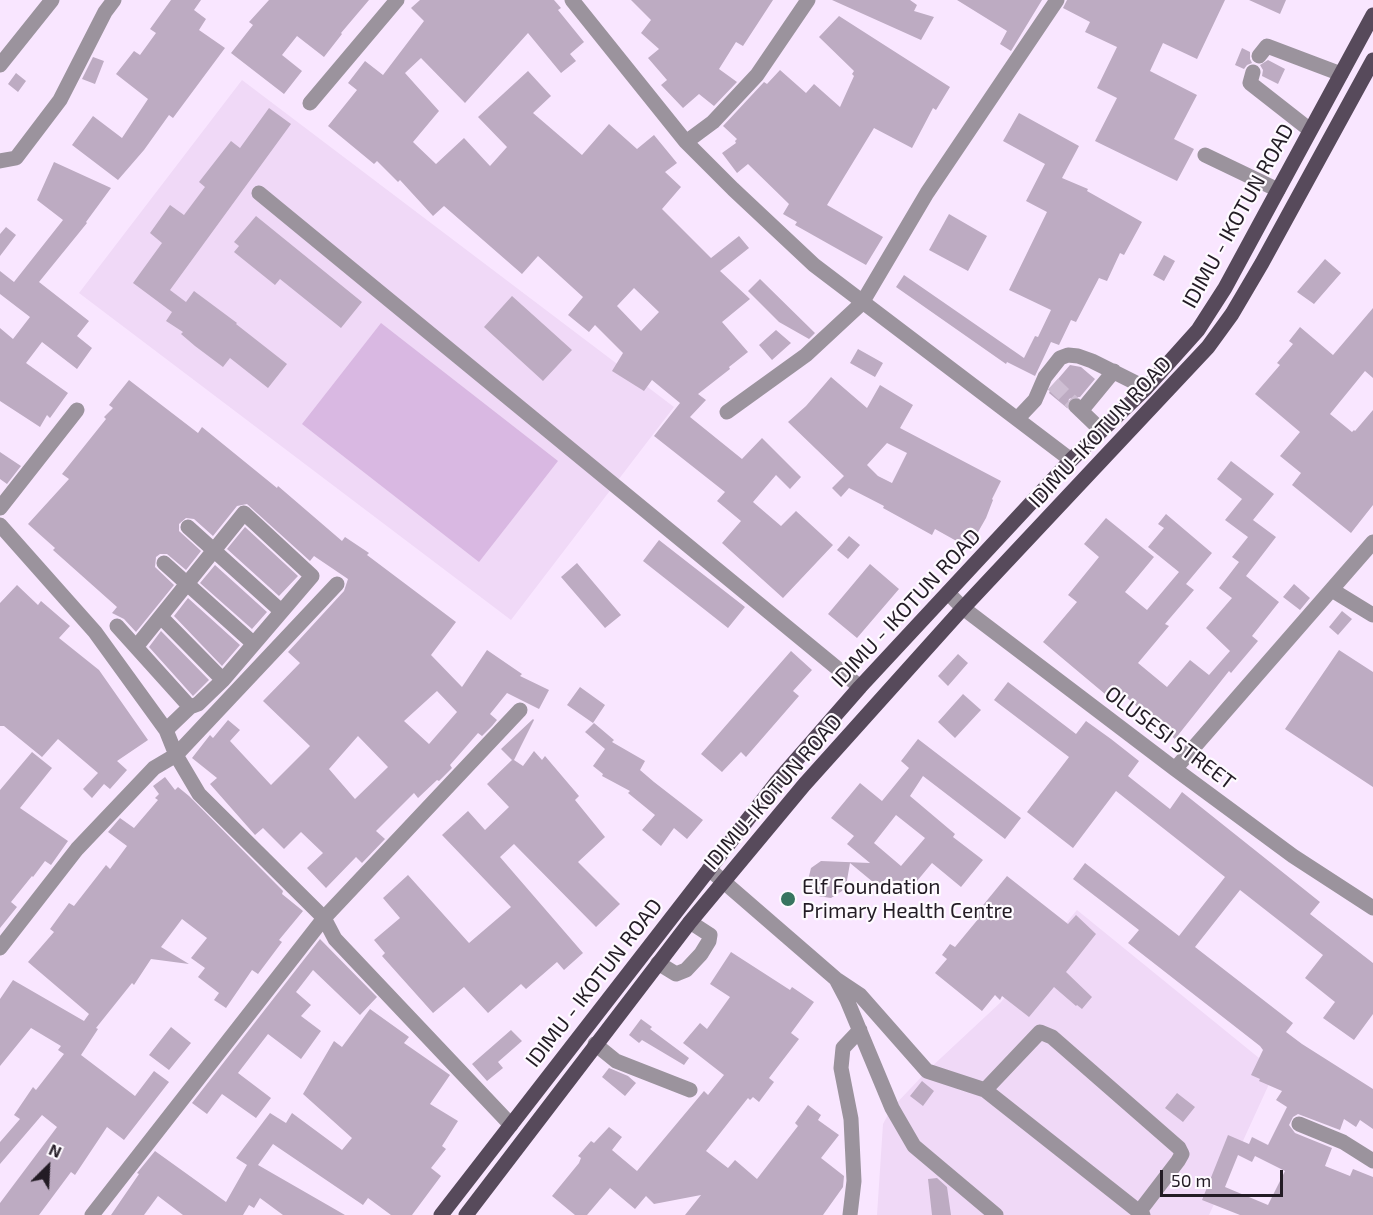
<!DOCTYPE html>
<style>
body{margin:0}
#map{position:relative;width:1373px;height:1215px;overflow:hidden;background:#f9e6ff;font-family:"Exo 2",sans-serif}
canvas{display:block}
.north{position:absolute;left:18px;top:1137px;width:60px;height:60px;-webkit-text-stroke:4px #fefaff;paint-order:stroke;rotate:24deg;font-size:16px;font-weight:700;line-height:24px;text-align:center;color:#231c25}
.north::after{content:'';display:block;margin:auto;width:21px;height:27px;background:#231c25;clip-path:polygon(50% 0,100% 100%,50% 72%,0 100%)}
.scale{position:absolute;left:1160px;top:1170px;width:123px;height:27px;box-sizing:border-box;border:3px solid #231c25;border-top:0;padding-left:8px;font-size:18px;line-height:21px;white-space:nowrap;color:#231c25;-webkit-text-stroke:4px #fefaff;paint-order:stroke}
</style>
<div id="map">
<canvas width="1373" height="1215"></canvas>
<div class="north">N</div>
<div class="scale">50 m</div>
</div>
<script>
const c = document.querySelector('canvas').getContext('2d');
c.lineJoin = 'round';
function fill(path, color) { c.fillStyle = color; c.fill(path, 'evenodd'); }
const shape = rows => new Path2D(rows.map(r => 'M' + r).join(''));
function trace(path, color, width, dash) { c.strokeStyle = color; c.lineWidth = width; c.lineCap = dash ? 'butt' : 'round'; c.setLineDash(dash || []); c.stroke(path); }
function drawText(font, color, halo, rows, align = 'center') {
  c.font = font + ' "Exo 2",sans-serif'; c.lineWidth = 4.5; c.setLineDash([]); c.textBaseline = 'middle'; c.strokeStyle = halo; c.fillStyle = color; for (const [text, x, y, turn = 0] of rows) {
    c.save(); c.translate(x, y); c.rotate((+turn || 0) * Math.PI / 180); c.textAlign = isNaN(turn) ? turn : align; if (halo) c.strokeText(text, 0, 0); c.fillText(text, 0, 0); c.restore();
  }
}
const built = shape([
 [242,80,674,407,511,620,79,293],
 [1077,910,1275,1071,1209,1215,877,1215,883,1124,891,1109,927,1071,1001,1002]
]);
const green = shape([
 [381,323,558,461,479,562,302,424]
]);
const building = shape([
 [171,0,201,0,194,10,206,19,199,30,225,48,173,118,169,115,144,150,118,180,72,145,93,116,122,138,148,99,116,74,134,51,140,55,156,33,150,29],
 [269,0,369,0,341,33,342,34,324,57,297,36,282,55,302,71,284,94,231,53,253,25,249,22],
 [420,0,554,0,561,8,558,10,584,42,570,54,576,61,561,73,528,33,465,103,421,58,405,73,439,111,413,142,436,164,464,138,490,166,507,147,478,117,528,71,551,96,533,113,582,155,609,124,637,149,654,135,677,163,665,172,681,187,662,209,711,258,739,236,749,248,720,271,750,299,722,322,748,352,729,367,730,369,698,394,706,400,690,417,742,459,762,438,801,477,790,489,776,475,753,502,781,526,796,511,833,545,783,598,722,543,741,521,717,501,725,492,654,436,680,403,652,380,644,391,612,371,623,353,595,325,589,332,568,315,583,297,538,256,522,274,444,206,433,216,400,180,398,182,377,161,374,164,328,126,357,90,348,83,365,61,383,75,424,21,411,8],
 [634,288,659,312,641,331,617,306],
 [631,0,773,0,743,46,736,42,719,69,737,82,714,106,699,94,683,108,661,85,667,80,648,58,659,49,641,33,651,20],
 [832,0,910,0,917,5,914,11,934,17,921,40],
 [957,0,1042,0,1011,51,1000,44,1007,31],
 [1067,0,1225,0,1197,59,1163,43,1150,71,1197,95,1174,139,1194,149,1177,181,1095,141,1117,98,1097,88,1117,47,1085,32,1090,22,1063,8],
 [1249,0,1286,0,1280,14],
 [839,16,950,87,936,110,933,108,912,148,874,128,827,205,883,237,866,265,795,225,797,222,783,214,789,204,748,164,737,173,722,153,736,143,735,141,737,139,723,126,764,82,767,84,780,70,806,93,814,84,840,107,854,76,852,74,854,71,819,37],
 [1242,48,1250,52,1250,59,1252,63,1247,65,1244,69,1235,65],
 [93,57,104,61,95,84,82,79],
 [1268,60,1285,69,1278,84,1262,76,1263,70,1260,65],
 [16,73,26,81,18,92,8,84],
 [269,108,291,124,170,290,186,302,194,291,237,323,236,324,287,364,268,388,230,358,223,367,195,346,181,334,183,332,166,321,172,312,133,283,162,243,150,233,170,205,184,215,205,187,199,182,231,141,240,148],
 [1019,113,1079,146,1062,178,1088,189,1087,191,1142,222,1124,255,1120,253,1107,281,1099,278,1076,322,1071,320,1059,345,1051,342,1035,376,1007,362,1006,364,896,287,904,275,1024,358,1035,336,1038,337,1051,310,1009,290,1047,212,1026,201,1045,164,1003,141],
 [54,162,111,188,86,222,87,223,39,282,89,321,77,336,92,348,77,369,42,342,26,363,68,393,50,418,47,415,40,427,0,401,0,328,13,339,30,317,0,294,0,271,14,282,63,220,37,200],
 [949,214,987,236,968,271,929,250],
 [256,216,362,302,341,328,280,279,275,285,234,252,239,246,234,242],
 [6,227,16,235,0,256,0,234],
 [1164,255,1175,261,1164,281,1153,275],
 [1325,259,1341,273,1314,304,1297,292],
 [760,279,815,333,809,339,779,322,748,291],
 [512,296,572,350,543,381,484,327],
 [1373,308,1373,378,1365,371,1330,414,1352,432,1354,430,1355,431,1373,410,1373,505,1351,533,1292,485,1301,473,1280,456,1300,432,1255,394,1280,365,1277,363,1293,344,1289,341,1300,327,1333,355],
 [776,330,791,343,772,360,759,345],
 [858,349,883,363,875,377,850,363],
 [1070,365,1081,367,1095,379,1080,397,1074,397,1069,399,1067,408,1049,393,1052,386],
 [831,377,867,408,880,385,913,405,900,428,1001,481,992,499,993,500,986,518,969,548,935,529,932,535,883,508,884,506,849,488,841,497,832,488,844,476,788,422,806,406],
 [887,443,907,453,892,483,878,476,867,465],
 [129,380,198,433,202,427,277,488,278,486,342,541,345,537,369,553,367,555,456,622,431,655,462,687,487,650,522,674,520,676,549,690,539,709,507,693,490,714,497,720,492,726,482,736,478,733,450,765,452,768,439,781,437,780,418,798,414,793,376,831,385,839,362,863,356,857,326,888,307,868,323,853,301,832,284,849,263,828,255,835,210,784,217,778,192,758,210,735,213,738,228,720,240,730,230,741,271,785,310,746,263,701,300,663,288,652,344,591,348,579,314,556,310,561,247,504,237,506,213,536,194,519,186,518,179,524,179,531,201,551,186,570,167,554,160,554,156,557,155,567,174,585,136,632,124,619,112,613,117,607,53,550,55,548,28,524,69,479,62,474,106,419,104,417,113,408,109,405],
 [437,691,457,712,429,744,404,721],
 [358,736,388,767,355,799,329,769],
 [0,452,21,466,7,484,0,479],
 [1231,461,1274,494,1253,520,1276,537,1246,576,1279,602,1252,636,1258,641,1231,673,1229,671,1175,739,1112,685,1105,694,1043,642,1077,602,1068,595,1099,557,1084,544,1106,518,1154,557,1125,592,1147,610,1179,572,1148,547,1164,528,1158,524,1166,514,1212,553,1186,584,1194,590,1165,624,1169,626,1138,663,1167,687,1190,660,1209,675,1230,651,1206,628,1232,598,1219,588,1239,562,1232,557,1248,537,1225,520,1242,499,1217,479],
 [245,527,298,576,279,596,227,549],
 [849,536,860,545,848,559,837,550],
 [659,540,745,607,728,628,643,561],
 [577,563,621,615,605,628,561,577],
 [870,564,899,589,857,638,828,614],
 [215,565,267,612,252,629,200,583],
 [1294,584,1310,598,1300,610,1283,597],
 [17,585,38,605,41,601,70,626,59,638,99,670,148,740,117,761,127,770,110,789,104,784,92,798,83,789,98,773,58,739,42,757,4,726,0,726,0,603],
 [188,598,240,645,222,666,174,616],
 [1342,611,1352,619,1338,635,1329,627],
 [161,631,209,680,193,696,149,647],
 [1339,650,1373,672,1373,787,1285,729],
 [791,651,812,670,793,691,799,696,746,757,741,752,722,772,701,754],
 [958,654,968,663,948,686,938,676],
 [1008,682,1076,734,1086,721,1111,739,1139,761,1128,776,1170,809,1182,792,1320,902,1310,914,1373,963,1373,1014,1354,1040,1323,1018,1335,1002,1305,978,1323,955,1240,890,1195,947,1293,1023,1286,1032,1302,1044,1373,1089,1373,1129,1360,1120,1356,1127,1344,1119,1340,1130,1298,1114,1293,1117,1289,1125,1295,1133,1332,1148,1325,1166,1350,1176,1353,1169,1373,1177,1373,1215,1240,1215,1202,1200,1228,1135,1249,1144,1252,1137,1268,1145,1287,1107,1276,1100,1282,1091,1259,1081,1260,1079,1251,1075,1263,1050,1260,1046,1128,943,1139,930,1073,879,1085,863,1179,936,1225,877,1116,791,1073,848,1027,812,1069,757,994,700],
 [1238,1155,1252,1162,1255,1156,1285,1171,1268,1205,1225,1187],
 [580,687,605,705,593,723,567,705],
 [963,694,981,710,955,738,938,722],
 [533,719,534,720,514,760,523,766,534,751,542,760,545,756,579,796,575,800,605,837,578,862,620,904,596,927,514,844,500,857,583,953,564,970,557,962,526,989,521,984,488,1013,464,987,433,1013,382,956,385,953,374,940,400,918,383,898,408,875,469,943,511,907,442,835,468,811,485,830,509,807,487,784,512,760,501,749],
 [594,723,614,740,612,742,645,761,640,770,654,782,703,820,687,839,674,828,661,846,642,830,655,815,628,793,630,791,602,776,603,774,593,766,605,749,585,732],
 [918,739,1021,818,1005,839,923,776,910,796,955,834,953,837,983,860,961,887,932,863,907,893,887,877,879,887,850,863,846,886,842,891,831,898,818,896,809,886,808,880,811,868,821,861,870,863,847,844,854,836,831,818,860,783,882,801,909,768,901,761],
 [896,815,925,838,901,866,874,843],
 [32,752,52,768,20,808,68,841,51,865,45,861,33,877,32,876,11,902,17,907,0,928,0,790],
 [165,777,175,790,178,787,189,796,283,891,282,894,303,911,279,940,282,942,258,974,252,970,226,1008,214,1000,219,993,198,977,205,968,191,958,207,938,182,919,161,947,189,964,151,959,134,985,132,983,96,1028,98,1029,81,1055,135,1096,154,1071,169,1082,124,1140,107,1127,75,1175,71,1172,39,1215,0,1215,0,1203,57,1127,42,1115,0,1164,0,1142,20,1119,14,1115,33,1087,36,1090,64,1054,58,1050,61,1046,31,1028,0,1066,0,999,13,980,84,1021,89,1014,28,962,54,932,50,929,69,903,74,906,106,865,110,869,127,846,108,832,120,818,134,828,158,800,155,798,159,794,153,786],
 [1007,876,1068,924,1076,915,1096,934,1066,972,1092,997,1082,1009,1077,1005,1076,1006,1054,987,1029,1017,1002,996,1000,1000,995,995,982,1011,935,973,947,959,942,955,950,944,955,947,979,918,975,915],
 [320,939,377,997,360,1015,313,970,296,992,311,1005,301,1016,321,1031,301,1059,268,1034,238,1073,271,1098,256,1118,222,1094,207,1114,192,1103],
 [731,952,790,990,792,987,814,1002,791,1033,799,1039,769,1078,774,1082,759,1102,753,1097,750,1100,748,1098,706,1151,728,1168,735,1160,757,1179,798,1126,795,1123,808,1105,821,1115,818,1120,839,1135,821,1158,844,1176,843,1187,823,1215,685,1215,701,1195,654,1204,646,1196,635,1209,610,1188,587,1215,575,1215,552,1196,579,1163,581,1158,578,1156,591,1141,594,1143,609,1127,622,1137,612,1150,637,1171,704,1091,708,1095,724,1075,683,1043,700,1023,707,1029,730,997,710,984],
 [370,1009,409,1037,404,1043,450,1075,430,1104,458,1121,442,1146,446,1149,431,1168,441,1176,412,1215,391,1215,368,1198,363,1205,273,1144,258,1165,345,1215,283,1215,260,1198,254,1208,249,1205,243,1215,183,1215,158,1196,144,1215,111,1215,139,1174,137,1173,155,1151,226,1202,247,1165,236,1158,270,1113,286,1123,292,1113,342,1150,352,1138,303,1094,334,1041,342,1047],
 [641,1019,652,1027,650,1029,689,1058,684,1065,642,1040,639,1043,629,1035],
 [171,1027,191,1043,169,1070,149,1055],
 [511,1030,522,1041,498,1062,503,1068,487,1081,472,1064],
 [609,1068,628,1076,636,1083,625,1096,602,1077],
 [922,1081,934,1091,923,1106,910,1096],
 [1177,1093,1195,1107,1183,1122,1165,1108],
 [937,1178,947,1187,951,1215,932,1215,928,1179]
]);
const minorTunnel = shape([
 [1053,384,1076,406]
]);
const minor = shape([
 [572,0,686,142,733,189,814,265,1071,460],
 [1259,56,1267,46,1341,74],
 [0,65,52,0],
 [1253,72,1250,83,1310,130],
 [310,103,397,0],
 [686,142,713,122,757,75,808,0],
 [1205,155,1278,190],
 [0,161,16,158,60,100,105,12,114,0],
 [259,193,860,687],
 [1076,406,1101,430],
 [1081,411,1114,371],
 [727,412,806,355,862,303,927,193,1057,0],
 [1018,418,1035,400,1045,377,1060,358,1068,355,1078,356,1092,361,1146,388],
 [0,508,77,410],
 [0,525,95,632,166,730,176,755,199,794,324,918,335,939,511,1125],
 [188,527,281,611],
 [164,563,254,644],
 [1332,590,1373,615],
 [948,593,963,608,1175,769,1293,856,1373,908],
 [161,617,223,680],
 [117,626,190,707,166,730],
 [136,647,244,513,312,576,223,680,198,704,190,707],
 [1175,769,1373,542],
 [709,869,836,979,860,995,927,1071,985,1090,1143,1215],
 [0,948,77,849,154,768,176,755,337,584],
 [658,963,676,974,686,970,701,954,709,941,710,935,690,922],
 [837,981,847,1000,892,1108,914,1146,996,1215],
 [595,1044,616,1061,690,1090],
 [985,1090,1040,1032,1052,1037,1179,1148,1182,1154,1178,1161,1139,1212],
 [1299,1124,1343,1142,1373,1161],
 [92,1215,324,918,520,710],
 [850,1215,854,1181,851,1119,841,1068,843,1048,860,1030]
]);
const major = shape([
 [441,1215,776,783,860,687,1071,460,1146,388,1198,330,1225,288,1373,15],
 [466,1215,690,922,804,785,963,608,1208,347,1232,314,1262,263,1373,60]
]);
const markers = [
 [788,899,8,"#387560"]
];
const streetNames = [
 ["IDIMU - IKOTUN ROAD",1238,216,-61],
 ["IDIMU-IKOTUN ROAD",1100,432,-47],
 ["IDIMU - IKOTUN ROAD",906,608,-47],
 ["OLUSESI STREET",1170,738,37],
 ["IDIMU-IKOTUN ROAD",773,792,-49],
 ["IDIMU - IKOTUN ROAD",594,983,-52]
];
const poiNames = [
 ["Elf Foundation",802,887],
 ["Primary Health Centre",802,911]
];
fill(built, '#f0d9f7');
fill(green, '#d9b8e2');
fill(building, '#bdabc2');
trace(minorTunnel, '#cebed3', 15, [15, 8]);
trace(minor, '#9b939d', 15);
trace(major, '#574a5b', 15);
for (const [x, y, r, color] of markers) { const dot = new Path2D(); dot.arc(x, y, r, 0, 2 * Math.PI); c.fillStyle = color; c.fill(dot); trace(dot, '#fefaff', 2); }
drawText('21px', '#231c25', '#fefaff', streetNames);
drawText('21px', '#231c25', '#fefaff', poiNames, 'left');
</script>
